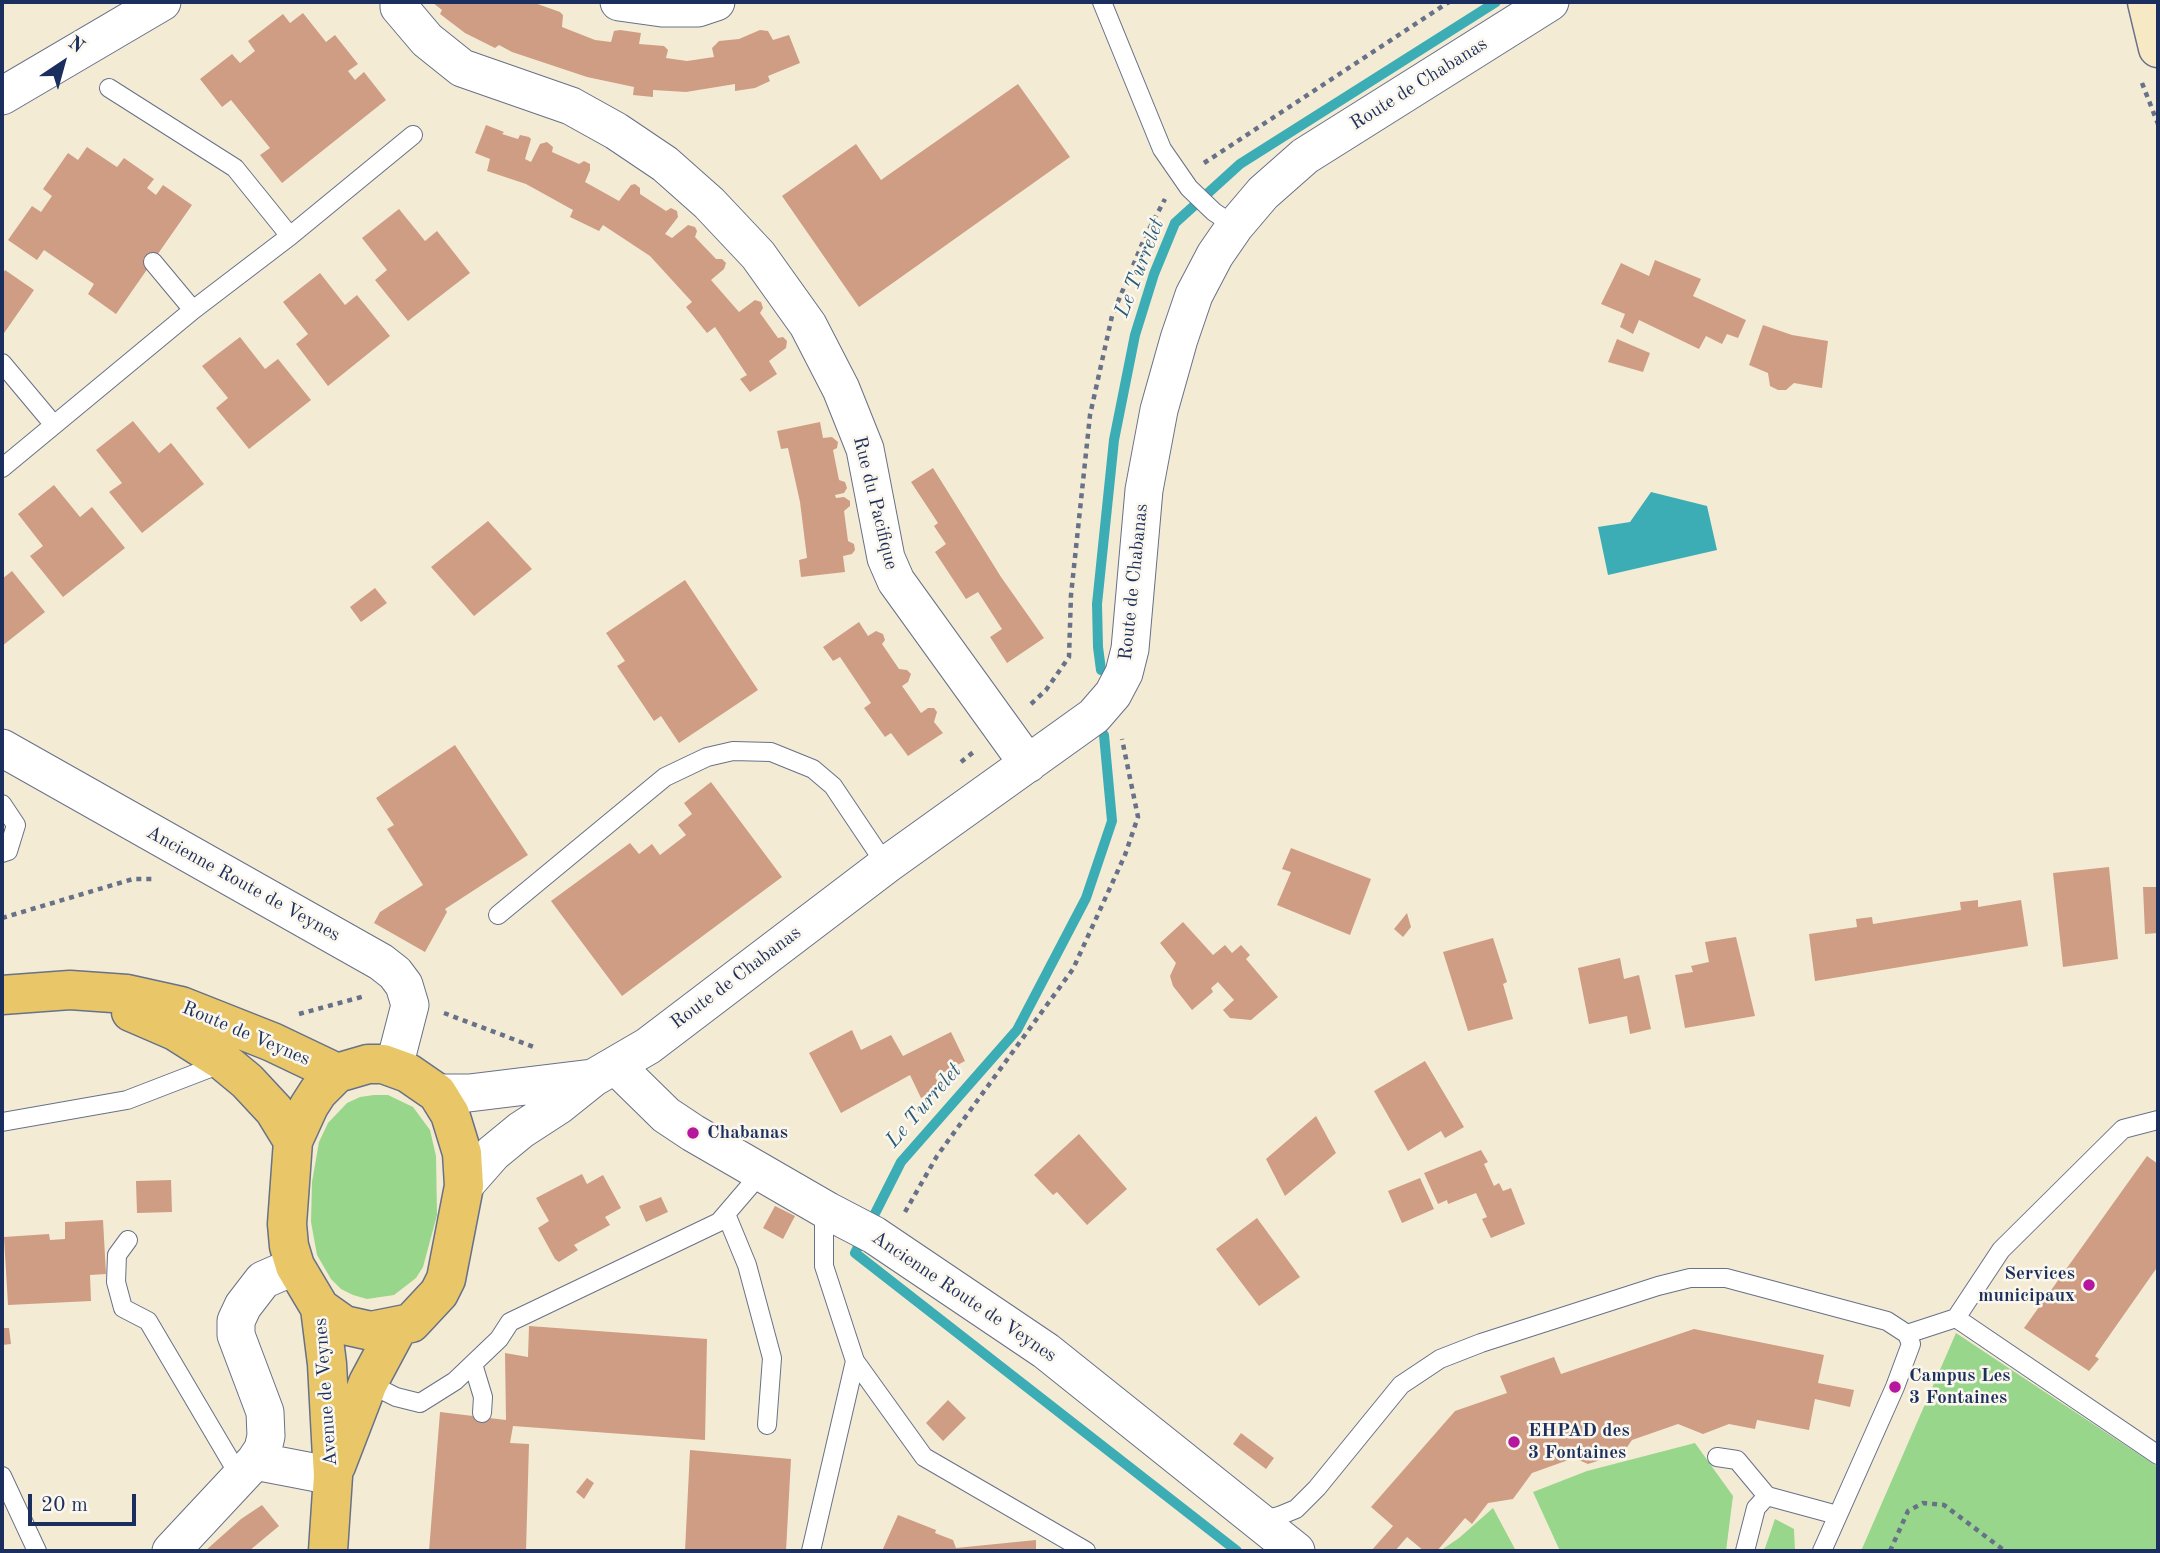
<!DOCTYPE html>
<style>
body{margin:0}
#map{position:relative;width:2160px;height:1553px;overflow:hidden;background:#f4ebd5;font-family:"Old Standard TT",serif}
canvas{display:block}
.frame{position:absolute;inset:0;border:4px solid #1b2f5e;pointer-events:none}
.north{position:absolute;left:28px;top:28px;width:70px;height:70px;-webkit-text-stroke:5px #fbf7ec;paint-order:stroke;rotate:36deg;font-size:19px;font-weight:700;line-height:28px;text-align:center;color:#1b2f5e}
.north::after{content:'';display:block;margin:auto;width:24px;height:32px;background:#1b2f5e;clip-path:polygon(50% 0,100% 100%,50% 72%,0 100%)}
.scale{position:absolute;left:28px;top:1494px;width:108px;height:32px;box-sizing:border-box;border:4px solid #1b2f5e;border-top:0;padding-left:9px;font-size:21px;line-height:24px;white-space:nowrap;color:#1b2f5e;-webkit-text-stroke:5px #fbf7ec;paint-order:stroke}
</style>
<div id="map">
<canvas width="2160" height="1553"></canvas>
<div class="frame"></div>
<div class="north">N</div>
<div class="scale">20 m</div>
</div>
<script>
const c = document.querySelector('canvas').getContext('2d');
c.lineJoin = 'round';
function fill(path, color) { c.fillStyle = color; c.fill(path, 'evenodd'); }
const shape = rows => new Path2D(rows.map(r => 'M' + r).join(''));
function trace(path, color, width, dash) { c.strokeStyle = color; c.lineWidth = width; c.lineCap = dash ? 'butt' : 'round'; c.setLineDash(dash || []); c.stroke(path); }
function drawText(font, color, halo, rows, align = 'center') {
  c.font = font + ' "Old Standard TT",serif'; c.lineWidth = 5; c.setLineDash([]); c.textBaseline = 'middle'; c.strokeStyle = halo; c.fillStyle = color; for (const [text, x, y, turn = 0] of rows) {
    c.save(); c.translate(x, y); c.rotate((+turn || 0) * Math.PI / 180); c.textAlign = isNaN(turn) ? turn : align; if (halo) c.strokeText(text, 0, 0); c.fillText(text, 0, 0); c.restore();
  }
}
const green = shape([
 [374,1095,388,1095,413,1107,430,1130,436,1156,437,1215,423,1267,416,1278,394,1295,367,1299,353,1295,341,1289,331,1279,317,1255,311,1222,312,1182,319,1142,328,1123,347,1103,360,1097],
 [1956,1333,2158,1467,2158,1551,1861,1551],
 [1695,1443,1733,1496,1726,1551,1560,1551,1533,1492,1587,1471],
 [1493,1508,1516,1551,1440,1551,1459,1538],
 [1775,1519,1794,1529,1795,1551,1764,1551]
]);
const water = shape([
 [1651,492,1707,506,1717,550,1608,575,1598,527,1630,522]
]);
const stream = shape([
 [1101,670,1098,647,1097,604,1114,440,1135,335,1154,274,1175,223,1240,164,1496,2],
 [1104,735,1112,821,1086,898,1017,1030,901,1162,855,1253,1237,1551]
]);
const building = shape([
 [432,2,532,2,560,12,563,15,562,27,595,40,611,42,614,31,620,30,641,33,639,44,664,46,668,50,666,58,687,61,714,57,712,48,719,41,739,39,760,30,768,31,773,40,789,35,800,63,768,76,770,81,755,88,735,91,735,84,686,92,653,90,653,97,633,95,634,87,587,77,512,52,499,45,495,48,465,33,440,14,442,10],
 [303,13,326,42,335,35,358,64,348,71,355,80,364,72,386,100,282,183,260,155,270,148,231,100,222,107,200,79,232,54,240,63,255,51,248,41,283,14,290,23],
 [1018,84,1070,157,859,307,782,196,856,144,881,180],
 [486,125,504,132,502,134,518,139,520,135,529,137,531,139,525,159,531,162,540,144,547,142,553,147,552,152,579,164,584,161,590,164,590,170,585,182,619,201,631,185,635,184,640,188,640,194,666,211,671,208,677,211,678,217,665,234,672,238,688,225,695,227,697,231,695,237,716,259,722,259,726,263,724,269,711,280,739,312,755,300,761,302,763,308,760,313,778,338,783,337,787,341,786,348,769,361,777,374,750,392,740,379,747,375,715,327,707,333,686,307,692,302,650,256,603,225,599,231,570,217,573,210,526,184,487,171,490,159,475,153],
 [87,147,117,167,124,158,154,179,147,188,156,195,163,185,192,205,116,314,88,294,94,284,44,250,37,260,8,240,32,206,41,212,52,196,43,189,68,153,78,160],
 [399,209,425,241,437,231,470,273,408,321,375,280,387,270,362,238],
 [1655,260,1701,279,1693,296,1746,320,1738,338,1727,334,1722,344,1706,336,1699,349,1639,320,1633,334,1620,327,1625,314,1601,304,1621,263,1649,276],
 [5,270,34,290,2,336,2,275],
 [320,273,345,305,357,295,390,336,328,386,296,344,308,334,283,302],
 [1763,325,1792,335,1828,341,1822,388,1794,383,1786,390,1778,390,1770,386,1768,373,1749,365],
 [240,337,265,369,278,359,311,400,249,449,216,408,228,398,202,366],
 [1617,339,1650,353,1643,372,1608,362],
 [133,421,159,453,171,443,204,484,142,533,109,492,122,483,96,450],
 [820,422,823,438,832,437,838,442,837,448,833,450,839,480,845,482,847,488,844,493,835,495,836,498,844,497,850,501,850,506,844,511,848,541,854,544,855,550,852,554,843,556,845,572,801,577,799,560,807,558,800,502,788,448,781,449,777,431],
 [933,468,1001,577,1044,638,1007,663,990,637,1002,629,978,592,966,599,935,552,946,544,934,526,938,523,911,482],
 [54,485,80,517,92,507,125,548,63,597,30,556,43,546,18,514],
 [488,521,532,569,474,616,431,567],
 [12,571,45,612,2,646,2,579],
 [685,580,758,690,679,743,661,716,654,721,617,666,625,661,606,633],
 [375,588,387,603,361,622,350,607],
 [859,622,868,636,876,631,883,634,885,640,882,644,899,669,907,670,911,674,908,682,902,686,921,713,928,708,934,708,937,712,934,722,943,733,908,756,891,733,885,737,864,708,871,703,840,657,833,661,823,647],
 [455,745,528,855,445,909,447,912,425,952,374,923,380,912,423,885,387,829,394,825,376,798],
 [711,782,782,877,622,996,551,901,630,843,639,854,652,844,660,855,686,835,678,825,692,814,684,803],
 [1291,848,1371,879,1350,935,1277,905,1291,872,1282,869],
 [2109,867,2118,959,2063,967,2053,873],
 [2143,887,2158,887,2158,933,2145,934],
 [1978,900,1978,907,2021,900,2028,946,1815,981,1809,934,1857,927,1856,919,1872,917,1873,924,1961,910,1960,902],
 [1407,913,1411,927,1403,937,1394,929],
 [1183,922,1213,955,1225,945,1232,953,1241,945,1250,955,1246,959,1278,997,1251,1020,1230,1018,1223,1010,1234,1000,1218,982,1211,988,1213,992,1192,1010,1173,986,1170,976,1176,963,1160,943],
 [1736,937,1755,1016,1685,1028,1675,975,1693,972,1691,966,1709,962,1705,942],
 [1493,938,1507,982,1503,984,1513,1019,1468,1031,1443,952],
 [1620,958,1624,979,1639,975,1651,1029,1630,1034,1627,1016,1589,1024,1578,968],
 [852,1030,861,1050,891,1035,903,1056,951,1032,965,1061,935,1077,941,1087,921,1098,910,1075,841,1113,809,1053],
 [1425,1061,1464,1127,1445,1138,1441,1131,1408,1151,1374,1091],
 [1316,1116,1336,1153,1285,1196,1266,1159],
 [1079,1134,1127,1189,1087,1225,1057,1192,1053,1195,1034,1175],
 [1481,1150,1488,1162,1484,1164,1494,1186,1499,1183,1503,1191,1511,1188,1525,1224,1491,1238,1482,1219,1487,1217,1476,1193,1448,1204,1447,1200,1438,1204,1424,1173],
 [2147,1156,2158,1164,2158,1268,2156,1269,2095,1356,2099,1359,2089,1371,2024,1328],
 [582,1174,587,1184,603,1175,621,1208,605,1217,610,1225,574,1245,578,1250,559,1262,555,1259,538,1228,549,1221,536,1198],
 [1420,1178,1434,1209,1402,1223,1388,1191],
 [171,1180,172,1212,137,1213,136,1181],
 [661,1197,668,1212,646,1222,639,1206],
 [775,1206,795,1216,783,1239,763,1228],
 [1257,1218,1300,1277,1259,1306,1216,1249],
 [103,1220,106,1274,90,1275,91,1301,8,1305,4,1237,49,1234,50,1240,65,1239,65,1222],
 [529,1326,707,1339,705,1440,513,1426,510,1443,529,1444,526,1551,429,1551,440,1412,506,1420,505,1353,528,1357],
 [2,1328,9,1328,11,1344,2,1345],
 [1694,1329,1824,1355,1818,1383,1854,1390,1850,1407,1815,1399,1809,1430,1757,1420,1755,1429,1729,1424,1703,1434,1678,1424,1632,1440,1623,1453,1588,1464,1574,1458,1532,1473,1513,1499,1488,1503,1472,1524,1465,1518,1437,1551,1424,1551,1407,1537,1395,1551,1371,1551,1393,1526,1371,1507,1455,1411,1507,1393,1500,1376,1554,1357,1561,1374],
 [948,1400,966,1418,943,1441,926,1423],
 [1241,1433,1274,1458,1266,1469,1233,1444],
 [690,1450,791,1459,786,1551,685,1551],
 [587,1478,594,1483,584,1499,576,1492],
 [262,1505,279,1526,249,1551,205,1551,241,1519],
 [898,1515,936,1530,935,1533,953,1540,956,1548,1036,1540,1036,1551,882,1551]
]);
const path = shape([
 [2142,83,2158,124],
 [1204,163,1449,2],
 [1031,704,1046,690,1069,657,1071,595,1090,415,1112,316,1145,237,1165,199],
 [961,762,976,750],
 [2,918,133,879,156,879],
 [444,1013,534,1047],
 [299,1014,365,996],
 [905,1212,937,1156,1073,969,1125,855,1138,817,1122,739],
 [1890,1551,1908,1511,1923,1503,1944,1505,2005,1551]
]);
const lane = shape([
 [1102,2,1162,149,1189,188,1214,212,1235,226],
 [109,88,235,168,290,236],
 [153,262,193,310],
 [2,363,54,425],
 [2,468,193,310,290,236,413,135],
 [2,804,16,825,8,851,2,853],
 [498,915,665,777,707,757,733,751,771,752,813,769,833,786,886,865],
 [2,1122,127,1100,223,1063],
 [828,1211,824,1223,824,1266,855,1361,924,1457,1086,1551],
 [726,1214,747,1265,772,1358,767,1425],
 [128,1240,117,1255,116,1282,123,1308,148,1321,240,1477],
 [1956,1318,2158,1455],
 [1907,1334,1956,1318,2001,1250,2123,1129,2158,1120],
 [473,1364,483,1397,482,1413],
 [368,1383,396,1397,420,1403,455,1381,499,1339,510,1322,719,1222,761,1173],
 [1717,1457,1737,1460,1767,1496,1837,1515],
 [2,1476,37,1551],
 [1260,1521,1279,1516,1296,1509,1317,1488,1401,1385,1440,1359,1481,1343,1658,1286,1690,1278,1726,1278,1887,1321,1907,1334,1911,1344,1895,1387,1822,1551],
 [811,1551,855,1361],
 [1745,1551,1756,1508,1767,1496]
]);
const street = shape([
 [399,2,399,7,427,40,462,68,571,106,616,131,665,164,709,203,758,255,808,325,841,389,865,449,886,558,896,581,1028,764],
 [619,2,662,8,698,8,716,2],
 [2,96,162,2],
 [2,748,381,962,395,973,404,985,410,1005,394,1067],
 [616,1066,666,1115,693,1133,828,1211,874,1235,1046,1351,1296,1551],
 [437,1093,469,1093,592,1078],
 [464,1186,493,1153,521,1130,558,1106,593,1078,648,1046,886,865,1094,716,1113,694,1124,673,1130,649,1144,490,1159,410,1179,339,1194,295,1215,255,1235,226,1263,193,1305,156,1550,2],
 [255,1461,263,1449,266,1436,265,1412,236,1335,236,1321,243,1306,263,1280,295,1266],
 [171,1551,255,1461,333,1476]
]);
const secondary = shape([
 [2147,2,2158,48]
]);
const primary = shape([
 [2,995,70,990,127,994,181,1006,272,1042,337,1073],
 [131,1012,175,1031,224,1062,247,1081,274,1110,293,1141],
 [368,1064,383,1064,408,1073,437,1093,450,1114,462,1153,464,1186,446,1279,439,1293,411,1323,371,1331,344,1325,320,1308,295,1266,289,1246,287,1224,293,1141,309,1106,318,1092,337,1073,368,1064],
 [320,1308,327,1364,333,1476,328,1551],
 [336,1466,368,1383,398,1327]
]);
const markers = [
 [693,1133,7,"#b5179e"],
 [2089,1285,7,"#b5179e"],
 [1895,1387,7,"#b5179e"],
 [1514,1442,7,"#b5179e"]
];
const streetNames = [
 ["Route de Chabanas",1419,84,-32],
 ["Rue du Pacifique",875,503,76],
 ["Route de Chabanas",1134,582,-84],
 ["Ancienne Route de Veynes",243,884,29],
 ["Route de Chabanas",736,978,-37],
 ["Route de Veynes",246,1034,23],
 ["Ancienne Route de Veynes",964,1297,34],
 ["Avenue de Veynes",326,1392,-94]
];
const poiNames = [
 ["Chabanas",707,1133],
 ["Services",2075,1274,"right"],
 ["municipaux",2075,1296,"right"],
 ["Campus Les",1909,1376],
 ["3 Fontaines",1909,1398],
 ["EHPAD des",1528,1431],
 ["3 Fontaines",1528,1453]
];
const waterNames = [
 ["Le Turrelet",1140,268,-69],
 ["Le Turrelet",924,1106,-49]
];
fill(green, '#98d68b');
fill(water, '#3cadb5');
trace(stream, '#3cadb5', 10);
fill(building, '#ce9d84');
trace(lane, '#677188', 20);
trace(street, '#677188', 39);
trace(secondary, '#677188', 41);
trace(primary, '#677188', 41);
trace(path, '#677188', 4.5, [5, 5]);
trace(lane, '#fff', 18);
trace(street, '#fff', 37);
trace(secondary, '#f6e9c3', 38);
trace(primary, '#e9c769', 38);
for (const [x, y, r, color] of markers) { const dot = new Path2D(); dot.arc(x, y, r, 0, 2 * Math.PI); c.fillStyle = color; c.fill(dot); trace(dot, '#fbf7ec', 2.5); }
drawText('19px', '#1b2f5e', '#fbf7ec', streetNames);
drawText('bold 19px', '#1b2f5e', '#fbf7ec', poiNames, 'left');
drawText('italic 21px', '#275b7c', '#fbf7ec', waterNames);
</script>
